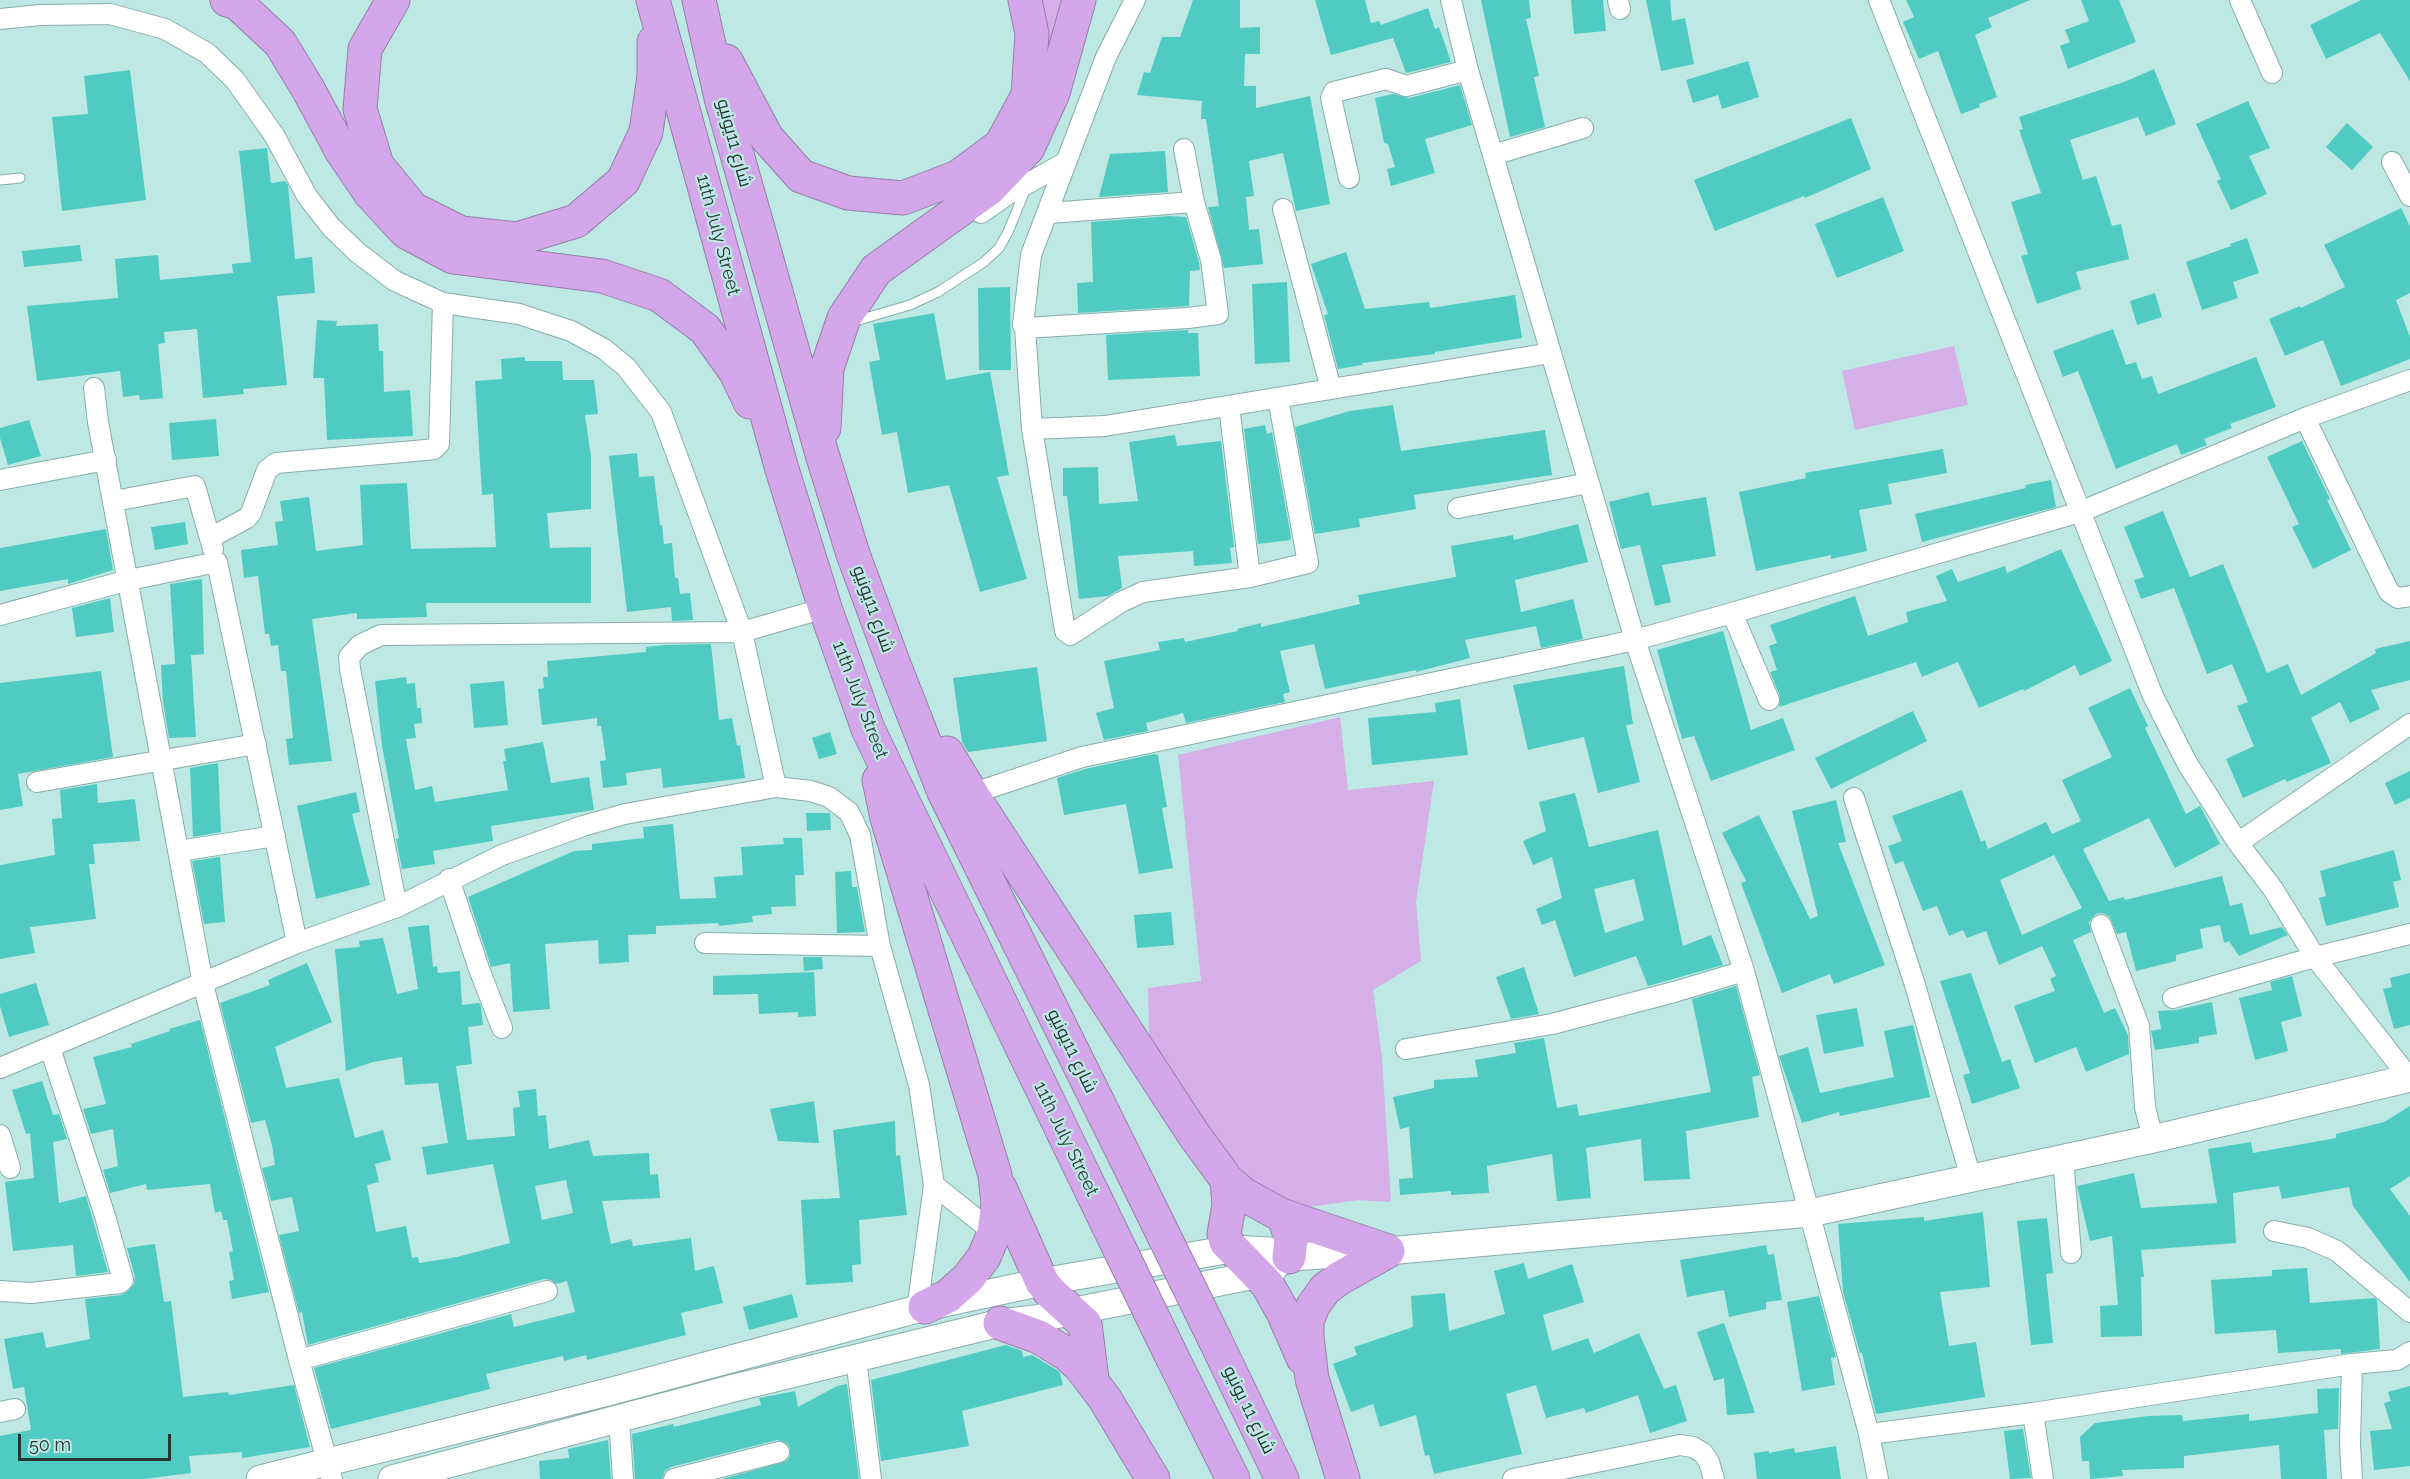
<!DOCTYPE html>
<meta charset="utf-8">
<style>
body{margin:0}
#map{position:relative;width:2410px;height:1479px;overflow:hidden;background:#bee8e4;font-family:Raleway,sans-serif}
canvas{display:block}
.scale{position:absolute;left:18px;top:1434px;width:153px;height:27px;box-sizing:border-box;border:3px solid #243533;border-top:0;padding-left:8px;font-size:18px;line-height:21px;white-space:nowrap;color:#243533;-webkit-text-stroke:4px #bee8e4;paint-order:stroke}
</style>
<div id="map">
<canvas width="2410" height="1479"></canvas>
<div class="scale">50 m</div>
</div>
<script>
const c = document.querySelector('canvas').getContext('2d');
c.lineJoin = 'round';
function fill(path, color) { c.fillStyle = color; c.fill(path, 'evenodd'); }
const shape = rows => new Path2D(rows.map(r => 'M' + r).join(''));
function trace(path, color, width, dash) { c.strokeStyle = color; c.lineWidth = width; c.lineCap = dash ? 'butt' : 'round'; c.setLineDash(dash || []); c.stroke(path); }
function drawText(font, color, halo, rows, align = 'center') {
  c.font = font + ' Raleway,Cairo,sans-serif'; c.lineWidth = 4.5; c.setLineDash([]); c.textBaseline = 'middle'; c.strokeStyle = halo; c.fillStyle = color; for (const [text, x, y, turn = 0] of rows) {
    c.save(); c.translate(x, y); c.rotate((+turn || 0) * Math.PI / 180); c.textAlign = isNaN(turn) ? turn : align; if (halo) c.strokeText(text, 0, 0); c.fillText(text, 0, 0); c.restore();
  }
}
const green = shape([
 [1043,0,1073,0,1047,75],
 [1954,346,1968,405,1855,430,1842,371],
 [1340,717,1348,790,1434,781,1416,902,1421,961,1373,990,1382,1057,1391,1202,1358,1200,1309,1207,1274,1200,1222,1150,1149,1036,1148,988,1201,981,1178,755]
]);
const building = shape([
 [1193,0,1240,0,1240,28,1260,27,1260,54,1245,54,1244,86,1256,86,1256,108,1310,96,1330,204,1296,211,1283,153,1249,161,1254,196,1246,197,1249,230,1259,229,1263,264,1224,268,1208,207,1219,206,1206,119,1201,119,1202,101,1137,95,1144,72,1150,73,1162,37,1180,37],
 [1315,0,1365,0,1371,23,1379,21,1381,25,1428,8,1435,29,1439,27,1451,62,1406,73,1393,38,1331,55],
 [1481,0,1529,0,1531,18,1526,19,1539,76,1534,77,1545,127,1510,137],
 [1571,0,1603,0,1606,31,1574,34],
 [1646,0,1670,0,1672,21,1685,18,1694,64,1661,71],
 [1906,0,2030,0,1988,18,1992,27,1975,35,1997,97,1979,104,1980,107,1961,114,1938,51,1919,59,1903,22,1914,17],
 [2081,0,2119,0,2136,42,2068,69,2060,46,2070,42,2065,30,2089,21],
 [2361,0,2410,0,2410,81,2380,33,2326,59,2310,25],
 [1748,61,1759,97,1722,109,1718,95,1693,103,1686,80],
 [2154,69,2176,124,2146,136,2138,117,2070,140,2083,180,2096,176,2112,226,2121,224,2129,259,2076,272,2081,289,2037,304,2021,256,2028,254,2011,202,2041,193,2019,130,2023,129,2019,117,2124,82],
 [130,70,146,200,62,211,52,117,88,114,84,76],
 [1460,85,1472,125,1425,139,1435,173,1391,186,1387,169,1395,167,1388,144,1384,143,1375,98,1393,94,1409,98],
 [2248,101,2270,148,2249,156,2267,194,2231,210,2217,181,2221,179,2196,124],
 [1851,118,1871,169,1805,198,1804,196,1715,231,1694,180],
 [2347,123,2373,147,2352,170,2326,147],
 [267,148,271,183,285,181,288,185,295,259,312,257,315,293,277,296,287,385,243,389,244,394,203,398,197,329,164,332,165,343,158,344,163,398,140,400,139,395,123,397,120,371,37,381,27,306,118,298,115,259,158,255,160,280,233,273,232,264,251,262,239,151],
 [1165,151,1168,192,1099,197,1110,154],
 [1883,197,1904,251,1837,278,1815,224],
 [2401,208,2410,226,2410,293,2396,300,2410,337,2410,359,2341,386,2323,340,2285,356,2269,319,2300,306,2301,308,2345,287,2324,245],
 [1169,216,1186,217,1199,262,1200,270,1190,271,1189,306,1078,313,1077,283,1093,282,1091,222],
 [2247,238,2259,273,2233,282,2238,298,2202,310,2186,262,2231,246,2230,244],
 [80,245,82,261,24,267,22,251],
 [1346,252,1365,309,1429,302,1430,308,1515,295,1522,338,1435,352,1435,354,1362,363,1363,365,1338,369,1324,315,1328,314,1311,264],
 [1287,282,1290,362,1255,364,1252,284],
 [1010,287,1011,370,979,370,978,288],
 [2155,293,2162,317,2137,325,2130,301],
 [934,313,946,380,990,372,1009,475,997,477,1027,579,980,592,949,485,908,493,897,432,882,435,869,362,880,360,873,324],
 [317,320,337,321,336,326,378,324,379,351,383,351,384,392,410,390,413,436,327,440,324,378,313,378],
 [2113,329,2126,365,2136,362,2142,379,2152,376,2158,394,2256,357,2276,407,2230,424,2232,428,2204,439,2207,445,2181,455,2177,444,2116,469,2078,371,2063,377,2053,351],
 [1188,330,1188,333,1198,333,1200,376,1108,380,1106,335],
 [525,357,525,361,562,361,563,380,594,380,598,414,585,415,591,457,591,509,547,513,550,548,591,547,591,603,426,603,427,617,357,619,357,613,312,619,332,761,289,765,286,739,293,738,286,671,281,671,278,645,271,646,269,634,265,634,258,576,244,578,241,550,278,545,275,522,283,521,280,501,309,497,316,551,363,545,360,485,407,483,411,549,496,547,493,494,482,495,475,381,502,379,501,359],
 [1393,405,1401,451,1545,430,1552,475,1414,495,1416,509,1359,519,1360,527,1315,534,1295,427,1350,411],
 [216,419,219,456,172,460,169,423],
 [29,420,41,456,8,465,0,438,0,428],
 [1265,425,1267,434,1272,432,1291,537,1290,540,1258,544,1244,429],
 [1175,435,1177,446,1221,441,1234,547,1230,548,1232,563,1194,566,1193,551,1118,556,1122,588,1108,596,1079,599,1067,496,1063,496,1063,468,1098,467,1099,504,1138,501,1129,442],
 [2302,441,2330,499,2327,500,2351,550,2313,569,2292,527,2299,524,2267,457],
 [1943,449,1947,473,1888,484,1892,504,1859,510,1867,551,1831,559,1831,555,1756,571,1739,492,1806,478,1805,473],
 [637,453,639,477,654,476,660,525,662,525,664,544,672,543,675,578,678,578,680,594,690,593,693,620,672,621,671,607,627,612,609,456],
 [2051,480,2056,507,1922,542,1915,514,2026,488,2025,485],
 [1649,492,1652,506,1706,497,1716,556,1662,565,1671,602,1655,606,1640,545,1621,549,1609,502],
 [2163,511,2190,577,2223,564,2267,673,2288,664,2301,695,2376,653,2375,649,2410,641,2410,680,2371,690,2380,709,2350,723,2340,702,2311,718,2331,763,2287,782,2285,779,2243,798,2226,759,2254,746,2237,706,2248,702,2232,664,2207,674,2174,588,2141,599,2134,580,2144,577,2124,527],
 [185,522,188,544,155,550,151,527],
 [1578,524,1588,562,1515,580,1521,612,1573,599,1583,639,1541,648,1536,626,1465,640,1470,658,1416,672,1416,670,1325,689,1314,644,1280,651,1290,692,1283,694,1285,702,1186,723,1183,713,1146,723,1148,731,1104,740,1096,713,1114,708,1104,661,1160,650,1158,642,1184,638,1185,642,1238,631,1237,629,1261,623,1261,627,1360,604,1358,595,1456,577,1451,546,1513,535,1514,540],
 [106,529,113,570,68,584,68,579,0,591,0,548],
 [2061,549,2112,661,2080,676,2075,665,2024,691,2023,689,1979,708,1958,662,1922,677,1916,662,1779,707,1780,696,1770,672,1777,670,1769,646,1777,643,1770,625,1855,596,1868,636,1908,622,1906,612,1947,601,1936,576,1952,569,1958,582,2005,566,2007,573],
 [202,579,204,654,191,655,196,737,169,738,163,702,161,665,175,664,170,584],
 [110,598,114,632,76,637,72,608],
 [1723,631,1751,730,1783,718,1795,750,1711,781,1694,736,1682,739,1657,650],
 [711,644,719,720,732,718,737,746,740,745,745,778,663,788,661,768,626,773,627,785,603,788,600,761,606,760,601,726,597,726,597,718,542,725,538,689,544,688,543,677,548,677,547,661,646,652,646,647,665,645],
 [1624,666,1633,724,1626,725,1640,782,1598,793,1584,737,1528,750,1513,685],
 [1037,667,1047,741,968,752,962,742,953,678],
 [101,671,113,757,18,774,23,806,0,810,0,683],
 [406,677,407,684,415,683,417,708,421,708,422,723,414,724,416,738,406,739,415,790,432,786,435,802,508,790,503,761,506,761,504,749,543,742,551,783,589,777,594,810,491,826,493,841,433,851,435,864,402,869,396,839,399,838,382,746,375,681],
 [504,681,508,725,474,728,470,684],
 [2130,688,2148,726,2145,728,2186,814,2200,806,2220,844,2175,868,2149,818,2083,849,2109,901,2124,897,2125,900,2222,876,2230,906,2242,903,2250,935,2282,927,2288,935,2239,956,2229,941,2224,943,2220,925,2200,929,2203,948,2176,955,2176,961,2136,971,2126,932,2117,934,2109,916,2102,913,2096,914,2089,922,2091,932,2073,940,2104,1013,2115,1008,2128,1035,2129,1054,2086,1072,2076,1047,2035,1063,2014,1006,2055,991,2050,979,2056,976,2042,946,1999,965,1986,931,1967,938,1963,930,1949,936,1937,906,1923,911,1903,861,1895,864,1888,846,1902,841,1892,816,1962,790,1981,842,1985,840,1988,849,2046,822,2052,834,2081,821,2062,780,2112,757,2088,708],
 [2054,855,2082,908,2022,935,2000,880],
 [1460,699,1468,755,1372,765,1368,718,1436,712,1435,703],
 [1913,711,1927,741,1831,789,1815,758],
 [830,732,837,754,819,759,812,738],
 [1154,754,1158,755,1167,807,1162,808,1173,868,1139,874,1126,804,1064,815,1057,778,1085,769],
 [218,763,221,832,193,837,190,768],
 [2410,771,2410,798,2395,805,2385,783],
 [97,784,98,803,135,799,140,841,93,844,95,864,89,864,96,919,30,927,35,953,0,959,0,865,55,855,52,819,62,818,60,790],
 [356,792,360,812,352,814,370,885,316,899,297,806],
 [1575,793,1589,847,1658,830,1683,946,1711,935,1723,965,1648,986,1636,956,1574,977,1555,920,1542,925,1536,909,1562,898,1552,857,1533,865,1523,841,1546,831,1539,802],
 [1634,879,1644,920,1605,933,1594,889],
 [1836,800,1846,842,1838,843,1885,965,1834,984,1830,974,1782,993,1741,883,1746,881,1722,833,1759,815,1810,919,1818,916,1792,811],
 [806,813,830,813,831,830,807,831],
 [673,824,680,899,716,898,714,877,743,875,741,847,784,844,783,838,802,838,804,875,795,875,796,906,771,907,772,914,752,916,753,922,719,926,718,923,656,926,656,934,628,935,629,962,599,964,598,940,545,944,550,1009,513,1012,510,963,491,967,468,897,574,851,592,850,592,844,644,838,643,827],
 [2394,850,2401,880,2393,882,2399,907,2326,926,2319,898,2326,896,2320,871],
 [220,857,225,922,204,924,192,861],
 [851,871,852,887,857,887,865,932,837,933,835,872],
 [1171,912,1174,945,1137,948,1134,915],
 [429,925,433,967,437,966,438,973,460,971,462,1005,479,1003,481,1006,483,1025,468,1027,472,1064,456,1066,467,1140,515,1136,513,1108,520,1107,518,1091,536,1089,538,1116,546,1115,549,1149,589,1140,593,1156,649,1153,650,1175,658,1174,660,1198,602,1201,611,1244,631,1239,633,1246,691,1238,695,1271,714,1266,723,1303,681,1313,686,1335,587,1360,586,1355,564,1361,563,1356,486,1374,490,1389,331,1429,314,1368,511,1314,514,1327,575,1312,567,1281,556,1284,551,1280,544,1279,308,1345,302,1312,299,1313,279,1235,299,1231,292,1197,271,1201,262,1168,275,1165,272,1145,265,1120,251,1123,220,1003,270,985,268,980,307,963,332,1022,275,1047,282,1072,286,1088,339,1078,355,1138,383,1130,391,1160,375,1164,379,1182,367,1185,376,1232,406,1226,412,1258,418,1257,419,1263,457,1257,510,1243,493,1164,427,1175,422,1147,448,1143,438,1083,405,1085,402,1057,373,1062,346,1071,335,949,360,947,359,941,383,938,397,994,418,989,408,927],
 [566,1180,573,1213,542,1220,535,1186],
 [803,957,822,957,823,969,804,971],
 [1524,967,1539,1014,1511,1019,1496,977],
 [814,972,816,1016,798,1017,798,1012,759,1014,758,994,713,995,713,976],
 [1971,973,2002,1062,2010,1059,2020,1088,1972,1104,1963,1075,1970,1073,1940,981],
 [2410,973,2410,1025,2394,1029,2383,989,2392,987,2390,978],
 [2292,976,2302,1016,2281,1022,2288,1051,2255,1060,2239,998,2272,990,2270,982],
 [36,983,49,1025,9,1037,0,1006,0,994],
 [1736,986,1760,1075,1752,1077,1759,1117,1686,1131,1690,1179,1644,1181,1641,1139,1586,1148,1591,1198,1557,1201,1552,1154,1487,1166,1489,1193,1451,1195,1451,1191,1400,1195,1399,1179,1413,1178,1409,1127,1400,1129,1393,1097,1434,1088,1434,1080,1478,1077,1475,1060,1516,1053,1514,1043,1544,1038,1557,1108,1577,1104,1579,1116,1711,1092,1692,999],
 [2212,1002,2217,1034,2199,1037,2199,1043,2155,1050,2151,1031,2161,1029,2158,1011,2176,1010],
 [1857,1008,1864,1046,1824,1054,1816,1015],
 [200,1020,269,1292,232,1299,229,1281,234,1280,229,1252,233,1251,227,1220,223,1220,221,1211,215,1213,210,1184,147,1190,146,1184,110,1193,103,1170,118,1166,113,1129,91,1134,83,1109,106,1104,93,1057,132,1047,131,1044,170,1031,169,1029],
 [1913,1025,1930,1097,1840,1116,1839,1112,1802,1123,1779,1056,1808,1047,1820,1093,1894,1077,1884,1031],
 [42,1081,53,1115,59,1114,67,1139,53,1142,59,1203,86,1196,108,1272,76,1276,73,1245,13,1251,5,1182,34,1178,30,1133,26,1134,12,1090],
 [814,1101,819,1143,778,1141,770,1109],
 [2410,1106,2410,1176,2390,1189,2410,1216,2410,1282,2353,1206,2349,1187,2282,1199,2279,1186,2233,1193,2236,1243,2141,1250,2144,1277,2141,1277,2142,1336,2101,1337,2100,1306,2118,1305,2112,1236,2090,1241,2077,1186,2134,1173,2141,1208,2217,1203,2208,1149,2251,1142,2253,1153,2336,1138,2336,1134,2384,1122],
 [895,1121,896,1156,900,1155,907,1215,859,1220,861,1264,852,1265,853,1282,806,1285,801,1200,840,1198,833,1130],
 [1983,1212,1990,1287,1940,1292,1949,1346,1976,1342,1985,1397,1876,1414,1862,1353,1860,1353,1843,1292,1838,1224,1924,1217,1924,1221],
 [2047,1218,2053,1273,2046,1274,2053,1343,2031,1345,2017,1221],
 [155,1244,164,1302,171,1301,183,1397,228,1392,229,1395,294,1385,310,1447,242,1458,242,1452,189,1456,191,1473,144,1479,0,1479,0,1436,31,1430,24,1387,13,1389,4,1339,43,1332,46,1348,90,1339,85,1299,121,1295,128,1291,134,1284,135,1277,127,1248],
 [1766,1245,1768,1255,1774,1254,1782,1300,1766,1302,1766,1309,1729,1317,1724,1290,1687,1297,1680,1260],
 [1524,1263,1528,1279,1572,1264,1584,1302,1543,1315,1552,1351,1588,1338,1594,1353,1639,1333,1664,1389,1676,1385,1687,1421,1650,1433,1638,1395,1586,1413,1584,1408,1546,1418,1536,1385,1506,1394,1522,1454,1434,1474,1429,1455,1425,1456,1416,1415,1380,1427,1373,1404,1351,1412,1333,1364,1357,1355,1354,1347,1413,1327,1411,1296,1445,1293,1449,1331,1505,1314,1494,1271],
 [2307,1268,2310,1303,2375,1298,2377,1300,2380,1349,2341,1354,2341,1349,2278,1353,2276,1330,2215,1334,2211,1280,2272,1276,2272,1270],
 [792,1294,798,1317,749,1330,743,1307],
 [1819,1296,1836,1357,1831,1358,1835,1385,1802,1391,1787,1302],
 [1724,1323,1749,1395,1755,1413,1727,1415,1724,1378,1714,1381,1697,1332],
 [1006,1345,1022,1351,1023,1357,1032,1355,1057,1370,1060,1373,1063,1385,962,1411,969,1446,881,1461,871,1380],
 [847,1384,859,1479,722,1479,787,1461,790,1456,790,1448,787,1443,777,1440,671,1467,665,1471,662,1479,635,1479,632,1434,673,1424,674,1427,761,1405,759,1398,795,1391,798,1407,837,1386],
 [2410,1386,2410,1466,2374,1470,2370,1431,2392,1429,2384,1403,2391,1401,2388,1392],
 [2339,1388,2338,1429,2324,1430,2327,1479,2281,1479,2279,1445,2184,1456,2184,1468,2122,1470,2123,1476,2090,1479,2089,1461,2082,1461,2080,1437,2095,1423,2148,1416,2182,1415,2183,1421,2249,1414,2249,1421,2318,1413,2317,1389],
 [2023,1429,2031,1478,2010,1479,2004,1431],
 [608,1440,611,1479,540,1479,539,1461,569,1458,568,1449],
 [1836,1446,1841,1479,1757,1479,1754,1453,1769,1451,1769,1453,1794,1448,1795,1453]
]);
const lane = shape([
 [0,180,20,178],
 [855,321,910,305,938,292,984,262,999,248,1008,232,1026,188]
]);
const street = shape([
 [1135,0,1106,57,1031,255,1023,325,1025,328,1032,429,1065,631,1070,635,1121,602,1143,592,1250,577,1308,563,1278,398],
 [1451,0,1468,70,1635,640,1744,971,1869,1434,1878,1479],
 [1618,0,1620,9],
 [1879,0,2153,696,2187,763,2238,843,2273,889,2315,957,2410,1079],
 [2240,0,2272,73],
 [0,19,40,15,110,14,165,29,207,53,235,80,274,135,307,196,331,227,358,253,395,281,443,303,519,314,571,331,604,349,626,367,661,412,742,632,825,608],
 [1493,155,1583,128],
 [2392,162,2410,196],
 [1349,178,1331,98,1334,92,1386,79,1406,86,1468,70],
 [1283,209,1331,389,1551,353],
 [981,213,1007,195,1066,162],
 [1049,213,1194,202,1184,149],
 [1025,328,1188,318,1218,314,1211,260,1194,202],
 [94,388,98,422,203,984,299,1360,332,1479],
 [1229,406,1250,577],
 [2305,418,2389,592,2398,598,2410,596],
 [1032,429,1105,426,1331,389],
 [0,480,106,460],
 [114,501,195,486,213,549],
 [1458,508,1589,483],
 [210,538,247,518,251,513,267,470,276,463,426,450,434,449,439,444,443,303],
 [1732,613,1769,700],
 [0,615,129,580,217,562,297,943],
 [37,782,256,744],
 [971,794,1082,757,1635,640,1732,613,2080,512,2305,418,2410,380],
 [1854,798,1915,985,1971,1178],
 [2238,843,2410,724],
 [179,851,275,836],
 [449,879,479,969,502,1028],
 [397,907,350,669,349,657,360,645,381,635,742,632,776,787,811,791,829,797,849,812,860,835,880,946,919,1085,934,1185,994,1233],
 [2101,925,2139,1026,2145,1107,2153,1139],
 [705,943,880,946],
 [2173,998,2315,957,2410,934],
 [1406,1049,1552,1024,1674,992,1744,971],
 [0,1068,297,943,397,907,502,855,583,826,625,814,776,787],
 [0,1135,10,1168],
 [2063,1159,2071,1253],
 [2274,1231,2308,1238,2337,1251,2410,1312],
 [0,1291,31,1293,120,1283,123,1280,105,1216,50,1048],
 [917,1310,934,1185],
 [856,1359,871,1479],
 [299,1360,547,1291],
 [0,1412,15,1409],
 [2033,1413,2043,1479],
 [619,1419,623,1479],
 [1869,1434,2033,1413,2352,1364],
 [674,1479,779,1452],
 [1513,1479,1680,1445,1693,1447,1703,1453,1709,1462,1714,1479],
 [2352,1479,2350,1444,2352,1364,2397,1360,2410,1352]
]);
const secondary = shape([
 [260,1479,612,1391,925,1307,1042,1282,1231,1249,1270,1251,1289,1257,1388,1251,1810,1213,2153,1139,2410,1078],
 [392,1479,730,1389,1000,1323,1035,1319,1260,1274,1274,1268]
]);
const highway = shape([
 [227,0,237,3,280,43,308,89,341,150,370,193,406,232,453,257,602,276,659,295,705,329,735,371,750,402],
 [393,0,365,49,360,109,377,165,413,209,461,233,517,239,576,221,623,181,646,132,654,76,654,42],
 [653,0,781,466,825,608,868,729,1092,1192],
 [699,0,721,98,822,454,853,554,893,662,944,792,1138,1183],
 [726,61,767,138,801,176,848,193,903,198,958,177,1001,145,1028,95,1032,34,1025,0],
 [824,428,827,368,844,318,876,270,990,188,1028,148,1053,93,1079,0],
 [947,753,976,801,1194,1135,1227,1180,1243,1194,1281,1215,1388,1251],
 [879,780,887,818,995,1175,998,1204,994,1233,984,1257,968,1278,948,1296,925,1307],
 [1227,1180,1229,1205,1224,1234,1226,1242,1267,1284,1283,1312,1303,1358],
 [1000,1188,1042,1282,1050,1292,1085,1324,1092,1379],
 [1281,1215,1286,1222,1291,1239,1289,1257],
 [1000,1323,1039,1337,1068,1355,1080,1366,1105,1399,1153,1479],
 [1215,1340,1282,1479],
 [1173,1359,1233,1479],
 [1343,1479,1312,1379,1307,1337,1307,1321,1313,1306,1325,1289,1340,1278,1388,1251]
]);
const highwayBridge = shape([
 [1138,1183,1215,1340],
 [1092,1192,1173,1359]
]);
const streetNames = [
 ["شارع 11يونيو",734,143,75],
 ["11th July Street",718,235,75],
 ["شارع 11يونيو",873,609,70],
 ["11th July Street",860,700,69],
 ["شارع 11يونيو",1072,1051,64],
 ["11th July Street",1066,1139,64],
 ["شارع 11 يونيو",1249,1410,64]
];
fill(green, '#d5afe8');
fill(building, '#50cbc2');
trace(lane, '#86aeaa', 11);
trace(street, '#86aeaa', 22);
trace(secondary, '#86aeaa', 29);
trace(highway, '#967fa9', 35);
trace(lane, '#fff', 9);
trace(street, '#fff', 20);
trace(secondary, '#fff', 27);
trace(highway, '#d3a7e9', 33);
trace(highwayBridge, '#967fa9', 35, []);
trace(highwayBridge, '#d3a7e9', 33);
drawText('18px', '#243533', '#bee8e4', streetNames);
</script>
